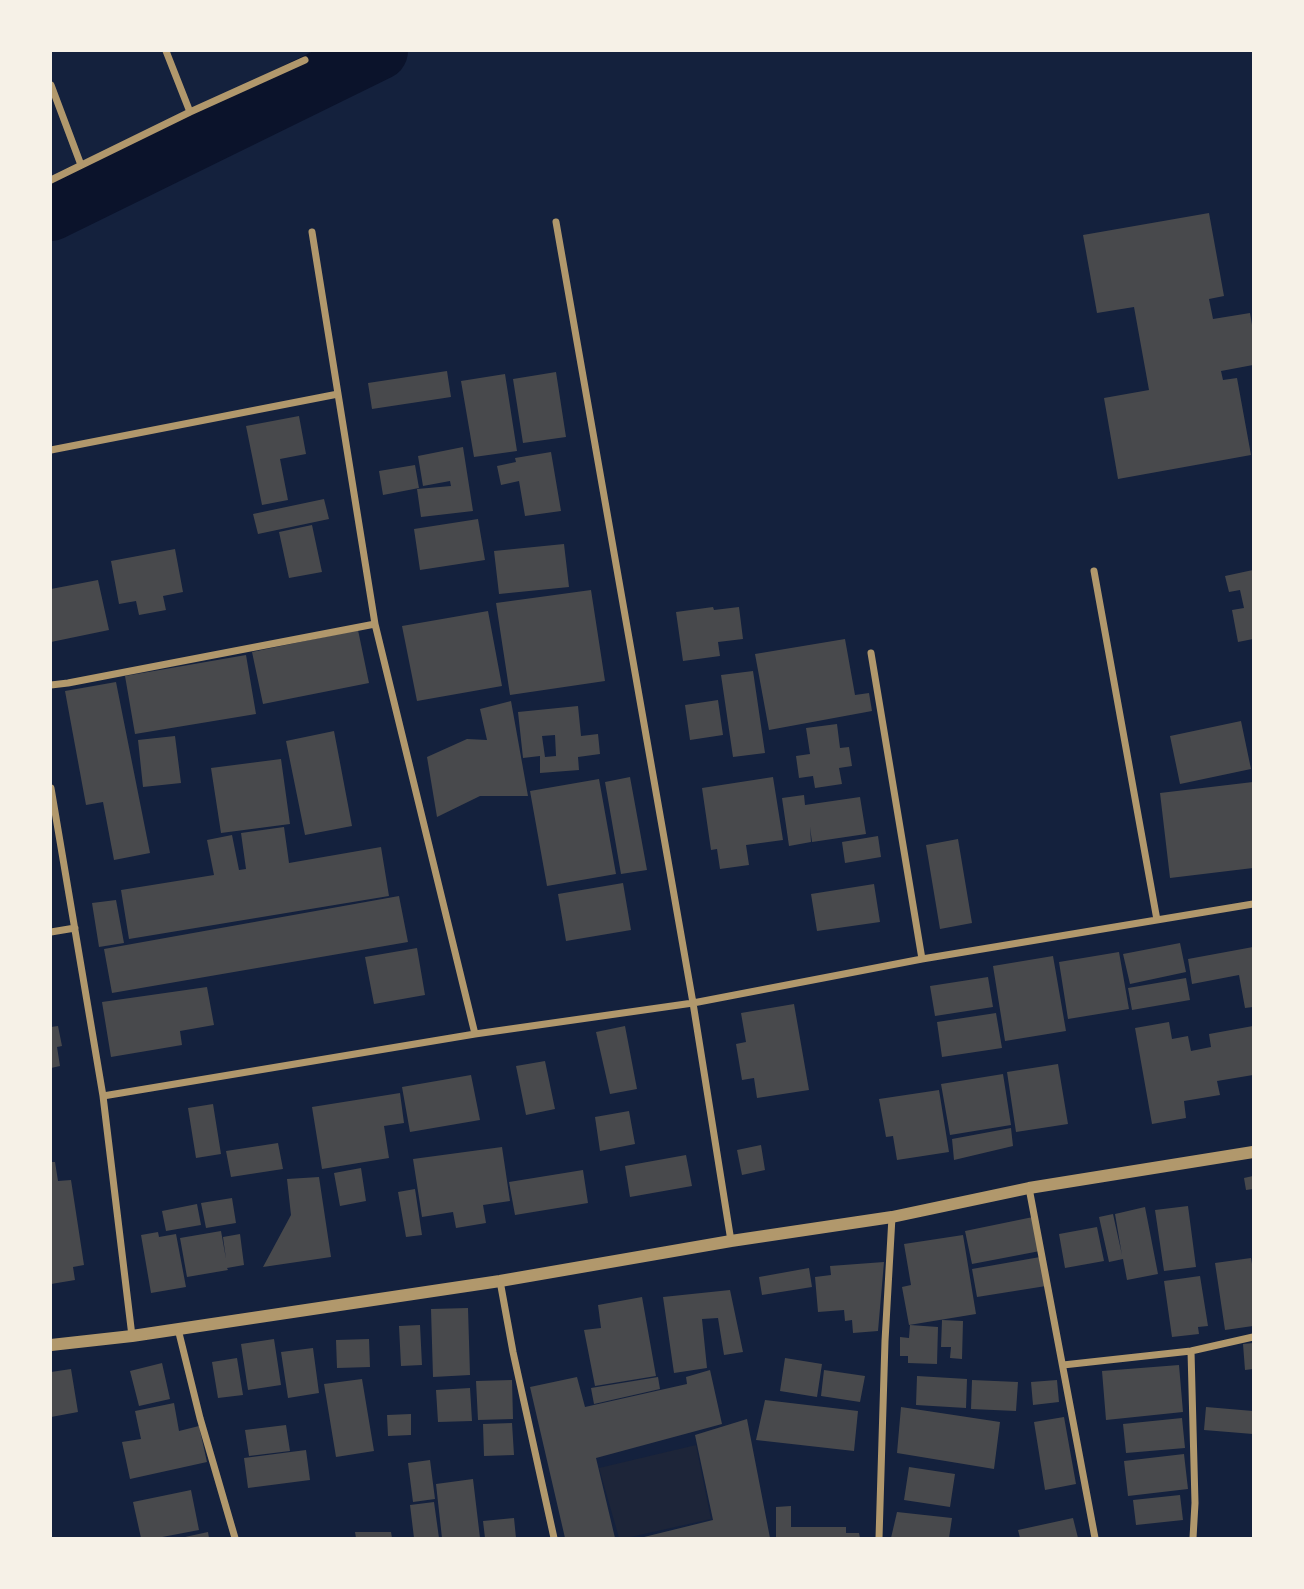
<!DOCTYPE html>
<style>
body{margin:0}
#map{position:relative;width:1304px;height:1589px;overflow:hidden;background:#14213d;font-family:Lato,sans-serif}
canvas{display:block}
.frame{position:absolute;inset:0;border:52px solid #f6f1e7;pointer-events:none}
</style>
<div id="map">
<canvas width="1304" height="1589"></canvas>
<div class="frame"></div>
</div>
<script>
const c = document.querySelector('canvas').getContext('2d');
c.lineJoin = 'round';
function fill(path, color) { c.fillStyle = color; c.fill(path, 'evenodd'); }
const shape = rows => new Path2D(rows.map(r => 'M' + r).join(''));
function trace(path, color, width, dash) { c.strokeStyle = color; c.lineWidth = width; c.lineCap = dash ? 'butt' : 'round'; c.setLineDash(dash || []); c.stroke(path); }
const green = shape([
 [696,1445,711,1519,626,1538,619,1538,599,1468]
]);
const river = shape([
 [51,212,379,51]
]);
const building = shape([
 [1209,213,1224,296,1209,299,1213,319,1250,313,1253,331,1253,365,1221,371,1223,380,1237,378,1251,455,1118,479,1104,398,1149,390,1134,307,1097,313,1083,235],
 [447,371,451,397,372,409,368,383],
 [556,372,566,437,523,443,513,379],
 [505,374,517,451,474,457,461,381],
 [299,416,306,454,280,459,288,500,262,505,246,426],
 [463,447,473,511,421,517,417,489,451,486,450,481,423,486,418,456],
 [551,452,561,511,525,516,519,481,501,485,497,466,516,462,515,458],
 [415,465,419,488,383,495,379,471],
 [324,499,329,519,258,534,253,514],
 [478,519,485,560,420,570,414,529],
 [312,525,322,572,289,578,279,532],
 [564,544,569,587,499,594,494,551],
 [175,549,183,592,163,596,166,610,139,615,136,601,119,604,111,561],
 [1253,570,1253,639,1238,642,1232,610,1244,608,1240,590,1229,592,1225,576],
 [98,580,109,630,51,642,51,589],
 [591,590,605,681,510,695,496,603],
 [713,607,714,610,739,607,743,639,718,642,720,656,683,661,676,612],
 [488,611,502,686,417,701,402,626],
 [358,630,369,683,263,704,252,652],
 [845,639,855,695,869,693,872,711,769,730,755,654],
 [246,655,256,714,135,734,125,676],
 [753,671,765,753,733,757,721,675],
 [116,682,150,853,114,860,103,802,86,805,65,691],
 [718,700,723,735,690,740,685,705],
 [511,701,528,796,480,796,437,817,427,757,467,739,487,740,480,709],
 [578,706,581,736,598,734,600,754,578,757,579,770,540,773,540,756,523,758,518,712],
 [555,735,556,756,545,757,542,736],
 [1241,721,1251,769,1180,784,1170,736],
 [837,724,840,748,849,747,852,766,839,768,842,784,815,788,813,776,799,778,796,756,810,754,806,728],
 [334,731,352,826,305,835,286,741],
 [175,736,181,783,143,787,138,740],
 [281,759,290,824,221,833,211,768],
 [630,777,647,870,621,874,605,782],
 [773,777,783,840,746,845,749,865,720,869,717,849,711,850,702,788],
 [599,779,616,874,547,886,530,791],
 [1253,782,1253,868,1170,878,1160,793],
 [804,795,805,805,860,797,866,834,812,842,810,827,811,842,789,846,782,798],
 [284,827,289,863,381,847,389,896,129,939,121,890,214,875,207,840,232,835,239,870,246,869,241,833],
 [878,836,881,857,845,863,842,842],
 [958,839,972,923,940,929,926,845],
 [623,883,631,930,566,941,558,894],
 [874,884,880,922,817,931,811,894],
 [399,896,408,942,112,993,104,949],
 [116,900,124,943,99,947,92,903],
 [1180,943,1186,972,1130,984,1123,954],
 [1253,947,1253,1007,1245,1008,1239,975,1192,984,1188,959],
 [417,948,425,995,374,1004,365,957],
 [1119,952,1129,1009,1068,1019,1059,962],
 [1053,956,1066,1031,1005,1041,993,966],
 [988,977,993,1007,935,1016,930,986],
 [1186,978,1190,1000,1132,1010,1128,988],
 [207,987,214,1025,180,1031,182,1045,111,1057,102,1002],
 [794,1004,809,1090,757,1098,754,1078,742,1080,736,1044,746,1042,741,1013],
 [996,1013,1002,1048,942,1057,937,1022],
 [1169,1022,1172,1039,1188,1036,1191,1051,1211,1047,1209,1034,1253,1026,1253,1075,1217,1081,1220,1095,1184,1101,1186,1118,1152,1124,1135,1028],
 [58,1026,62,1046,57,1047,60,1066,51,1068,51,1027],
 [625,1026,637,1089,610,1094,596,1032],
 [545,1061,555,1109,526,1115,516,1066],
 [1058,1064,1068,1124,1016,1132,1007,1072],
 [1003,1074,1011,1125,950,1135,941,1084],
 [471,1075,480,1120,410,1132,402,1087],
 [939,1090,949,1152,897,1160,893,1136,886,1137,879,1099],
 [400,1093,404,1123,384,1126,389,1158,322,1169,312,1107],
 [213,1104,221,1154,196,1158,188,1108],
 [629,1111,635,1144,600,1151,595,1117],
 [1011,1128,1013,1146,954,1160,952,1139],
 [278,1143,283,1169,231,1177,226,1151],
 [761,1145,765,1170,742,1175,737,1150],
 [502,1147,510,1201,483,1205,486,1223,456,1228,453,1212,422,1217,413,1159],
 [686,1155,692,1186,630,1197,625,1166],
 [51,1162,55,1162,58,1181,71,1180,84,1265,73,1267,75,1280,51,1284],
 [361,1168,366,1201,340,1206,334,1173],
 [583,1170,588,1203,515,1215,509,1182],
 [1253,1176,1253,1189,1246,1190,1244,1178],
 [319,1177,331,1257,263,1267,291,1215,287,1179],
 [415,1189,422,1235,406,1237,398,1192],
 [232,1198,236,1223,206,1228,201,1203],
 [197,1204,201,1225,166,1231,162,1211],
 [1188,1206,1196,1267,1164,1271,1155,1210],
 [1145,1207,1158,1274,1127,1280,1123,1259,1109,1262,1099,1217,1113,1214,1122,1255,1115,1214],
 [1033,1217,1040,1251,972,1264,965,1231],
 [1097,1227,1104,1261,1065,1268,1059,1234],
 [221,1231,226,1259,223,1237,240,1234,244,1265,227,1268,228,1270,187,1277,180,1238],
 [158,1232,159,1237,176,1234,186,1287,151,1293,141,1235],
 [963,1235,976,1314,909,1325,902,1287,911,1285,904,1244],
 [1040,1257,1046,1286,977,1297,972,1269],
 [1251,1258,1253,1270,1253,1326,1225,1330,1215,1263],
 [884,1262,878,1331,853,1333,852,1320,845,1321,844,1310,818,1312,815,1277,831,1275,830,1266],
 [809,1268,812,1287,762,1295,759,1277],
 [1200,1276,1208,1326,1198,1327,1199,1334,1172,1337,1164,1281],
 [730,1290,743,1352,724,1355,718,1318,702,1319,707,1368,674,1373,663,1297],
 [642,1297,656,1376,595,1386,584,1330,601,1328,598,1305],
 [468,1308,470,1375,433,1377,431,1309],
 [942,1320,963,1321,962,1359,950,1358,951,1347,941,1347],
 [420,1325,422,1365,401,1366,399,1326],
 [910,1325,938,1327,937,1364,908,1363,908,1356,900,1356,900,1337,909,1338],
 [274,1339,281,1385,248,1390,241,1344],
 [369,1339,370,1367,337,1368,336,1340],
 [1253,1343,1253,1369,1245,1370,1243,1344],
 [313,1348,319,1393,288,1398,281,1352],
 [237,1358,243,1395,218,1398,212,1362],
 [785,1358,822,1364,817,1397,780,1391],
 [162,1363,170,1399,139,1406,130,1371],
 [1179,1365,1183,1412,1106,1420,1102,1371],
 [71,1369,78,1412,51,1417,51,1372],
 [710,1370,722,1424,596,1458,615,1538,565,1538,530,1387,577,1377,585,1407,687,1384,686,1377],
 [824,1370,865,1376,860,1402,821,1396],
 [917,1376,967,1379,966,1408,916,1405],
 [658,1377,660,1389,594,1404,591,1388],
 [362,1379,374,1451,336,1457,324,1384],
 [512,1380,513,1419,478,1420,476,1381],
 [972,1380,1018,1382,1016,1411,971,1409],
 [1057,1380,1059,1402,1033,1405,1031,1382],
 [470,1388,472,1421,438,1422,436,1390],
 [765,1400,858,1411,854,1451,756,1440],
 [174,1403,179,1431,199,1426,207,1462,130,1479,122,1442,141,1439,135,1411],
 [901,1407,1000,1422,994,1469,897,1453],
 [1206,1407,1253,1411,1253,1434,1204,1430],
 [411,1414,411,1435,388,1436,387,1415],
 [1064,1417,1076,1484,1045,1490,1034,1422],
 [1182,1418,1185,1448,1126,1453,1123,1424],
 [747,1419,770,1538,640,1538,713,1520,695,1435],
 [512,1423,514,1455,484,1456,483,1424],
 [286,1425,290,1451,249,1456,245,1430],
 [306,1450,310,1480,248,1488,244,1458],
 [1184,1454,1188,1489,1128,1496,1124,1461],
 [430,1460,435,1499,413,1502,408,1463],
 [909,1467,955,1474,950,1507,904,1500],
 [473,1479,480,1538,442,1538,436,1484],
 [191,1490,199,1530,157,1538,141,1538,133,1502],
 [1180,1495,1183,1520,1136,1525,1133,1500],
 [434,1502,439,1538,414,1538,410,1505],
 [791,1506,791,1527,846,1527,846,1533,859,1533,860,1538,776,1538,776,1507],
 [897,1512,952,1518,949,1538,891,1538],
 [514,1518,516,1538,485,1538,483,1521],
 [1073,1518,1078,1538,1020,1538,1018,1530],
 [208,1532,209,1538,185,1538,185,1537],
 [355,1532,391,1532,392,1538,356,1538]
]);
const minor = shape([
 [166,51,190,112],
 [51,85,81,165],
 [51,180,190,112,305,60],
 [556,222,693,1003,731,1241],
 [312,232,375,624,475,1034],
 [51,450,338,394],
 [1094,571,1157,920],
 [871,653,922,959],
 [51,685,68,683,375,624],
 [51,788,103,1096,132,1336],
 [51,932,75,928],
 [103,1096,475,1034,693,1003,922,959,1253,904],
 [1029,1188,1095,1538],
 [500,1281,513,1352,554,1538],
 [178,1329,200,1418,235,1538],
 [1191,1351,1195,1503,1193,1538],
 [1063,1365,1191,1351,1253,1337],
 [879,1538,885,1341,892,1217]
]);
const tertiary = shape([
 [51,1345,132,1336,500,1281,731,1241,892,1217,1029,1188,1253,1152]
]);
fill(green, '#1d2539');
trace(river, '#0b132b', 58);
fill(building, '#48494c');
trace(minor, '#b1986c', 7);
trace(tertiary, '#b1986c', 12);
</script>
